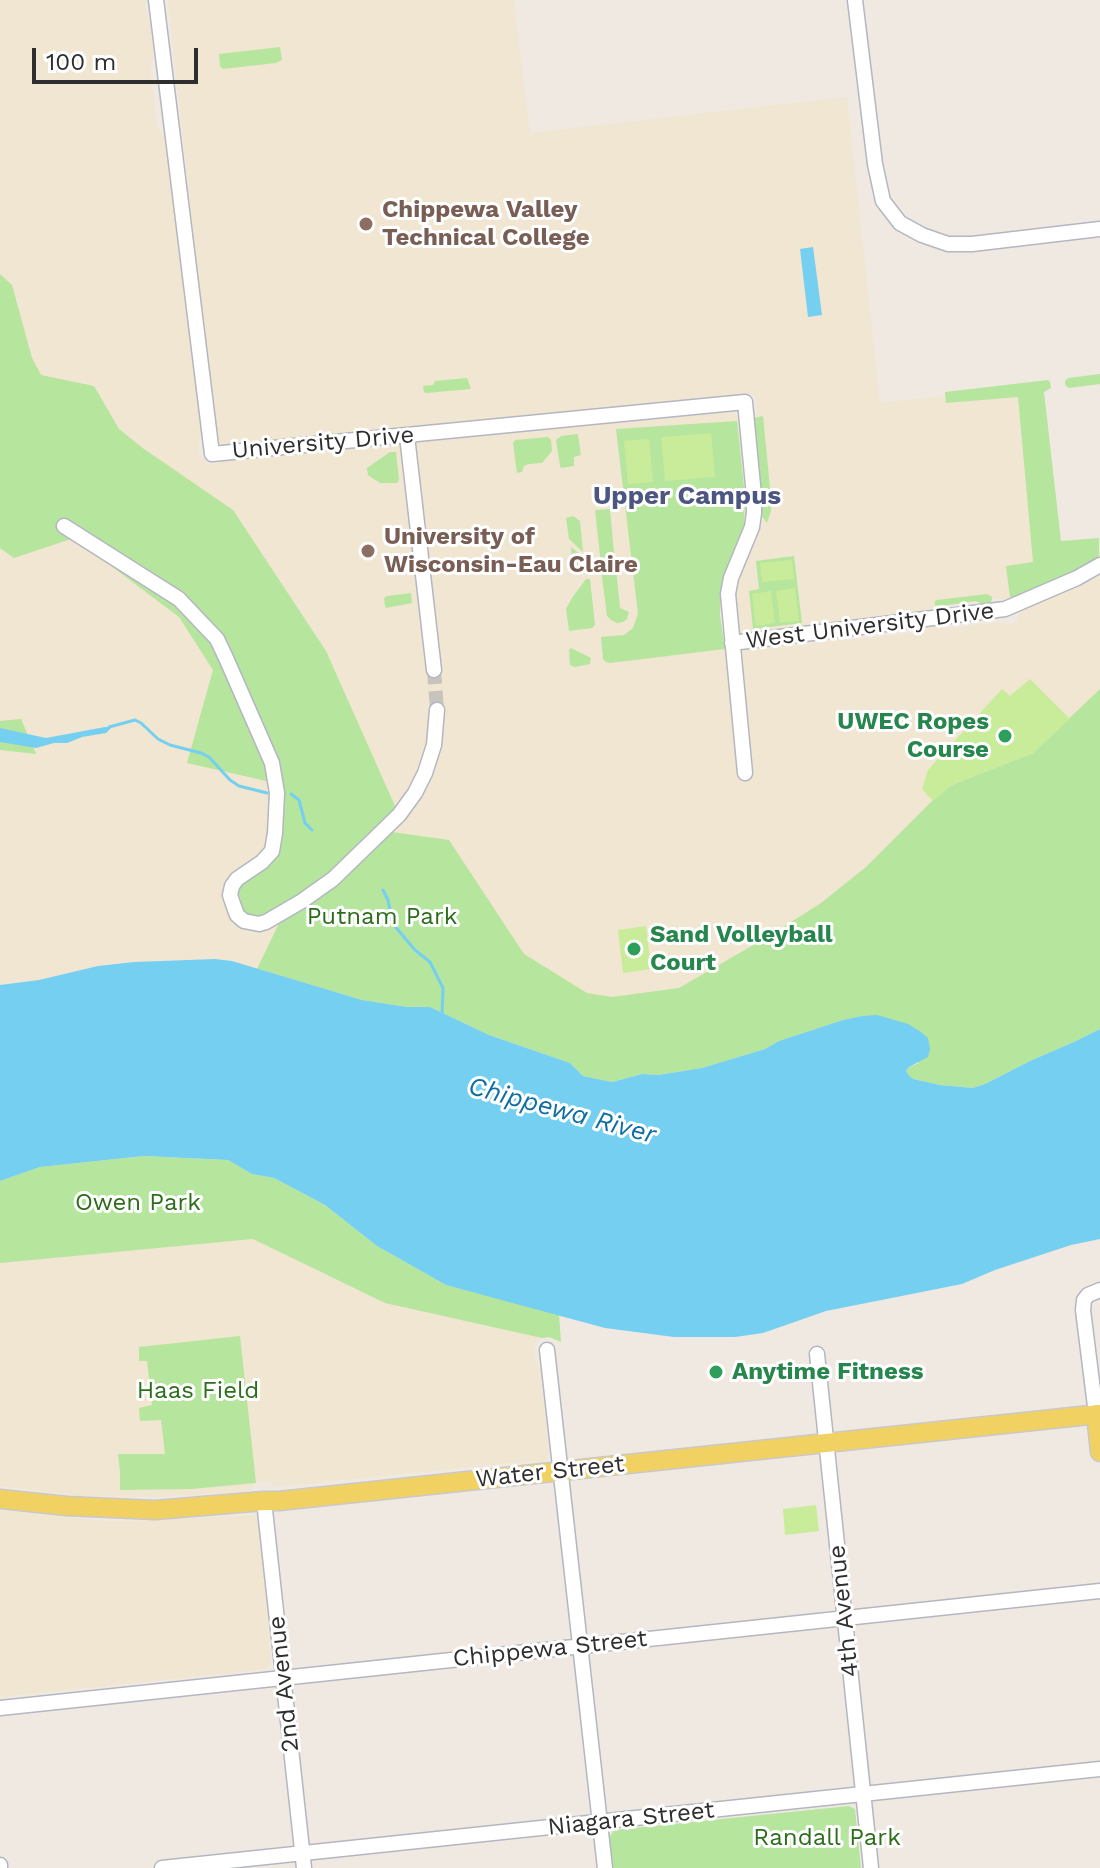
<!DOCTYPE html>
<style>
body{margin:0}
#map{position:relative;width:1100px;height:1868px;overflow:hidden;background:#efe9e1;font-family:"Work Sans",sans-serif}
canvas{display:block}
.scale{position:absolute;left:32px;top:48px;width:166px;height:36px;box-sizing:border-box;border:4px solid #2e2e2e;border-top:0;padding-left:10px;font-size:24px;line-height:28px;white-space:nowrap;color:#2e2e2e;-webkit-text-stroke:6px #fff;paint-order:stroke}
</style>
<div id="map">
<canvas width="1100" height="1868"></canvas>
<div class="scale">100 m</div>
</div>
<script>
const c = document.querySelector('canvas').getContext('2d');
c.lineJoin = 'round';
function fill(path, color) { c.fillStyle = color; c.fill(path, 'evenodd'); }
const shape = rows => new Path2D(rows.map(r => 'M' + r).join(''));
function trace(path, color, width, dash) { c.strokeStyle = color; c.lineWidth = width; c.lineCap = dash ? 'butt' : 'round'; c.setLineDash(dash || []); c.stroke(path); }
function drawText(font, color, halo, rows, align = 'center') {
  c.font = font + ' "Work Sans",sans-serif'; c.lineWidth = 6; c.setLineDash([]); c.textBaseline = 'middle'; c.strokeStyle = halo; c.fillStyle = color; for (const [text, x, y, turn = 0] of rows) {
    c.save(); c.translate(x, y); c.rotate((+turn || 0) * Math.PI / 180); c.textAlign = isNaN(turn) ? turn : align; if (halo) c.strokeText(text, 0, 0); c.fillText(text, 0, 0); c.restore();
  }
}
const education = shape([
 [0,0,144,0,153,40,153,59,150,65,157,124,166,142,202,435,198,445,198,453,208,464,216,464,223,461,731,412,738,416,739,420,747,501,746,522,741,542,721,588,720,615,728,671,740,657,744,649,749,646,785,642,793,646,827,642,833,637,838,636,845,640,917,633,924,627,939,625,947,629,1001,622,1008,626,1017,621,1017,616,1023,610,1057,593,1075,588,1100,576,1100,1029,702,1068,362,1000,232,961,215,959,134,962,98,966,39,980,0,985],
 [168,0,514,0,530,133,847,97,880,403,1036,386,1057,581,1013,598,991,599,988,603,981,605,972,601,938,606,928,615,742,635,738,632,735,599,736,591,744,567,756,539,761,514,761,496,754,418,757,412,755,395,224,448,217,441,191,234,190,202],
 [228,1160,252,1174,274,1178,377,1246,446,1285,559,1314,561,1342,554,1338,544,1337,536,1342,533,1350,540,1373,549,1453,547,1460,541,1463,528,1461,275,1487,268,1481,258,1482,250,1490,243,1492,155,1497,79,1496,0,1486,0,1181],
 [0,1511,11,1511,103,1521,136,1521,254,1515,257,1517,260,1524,271,1665,266,1669,0,1697]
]);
const green = shape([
 [280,47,282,60,276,63,223,69,220,66,219,54],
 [0,274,12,285,32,358,41,375,94,386,119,429,144,449,233,510,326,651,399,815,385,831,449,840,524,954,587,993,612,997,679,988,774,933,821,903,866,867,942,791,952,785,1033,753,1100,689,1100,1029,1074,1042,1032,1060,985,1084,973,1088,940,1085,913,1079,908,1076,906,1071,909,1067,919,1063,862,1016,843,1020,779,1041,765,1049,702,1068,658,1075,642,1074,612,1082,583,1076,570,1063,489,1035,430,1007,407,1007,362,1000,257,969,280,921,277,909,260,917,246,915,243,911,238,890,243,882,271,865,279,852,283,816,284,785,187,763,213,670,179,617,74,538,14,558,0,548],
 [1100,374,1100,384,1069,388,1065,385,1065,381,1068,378],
 [467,378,471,389,426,393,424,392,423,386,433,385,435,381],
 [1048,380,1050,382,1051,388,1044,392,1061,541,1099,538,1099,557,1075,572,1013,598,1010,597,1006,566,1033,562,1018,397,946,403,945,392],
 [763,416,771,498,771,511,767,523,761,515,761,496,754,418],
 [737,421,745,497,744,525,741,542,721,588,720,615,725,649,610,663,606,662,603,659,601,637,624,635,633,628,638,614,616,429],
 [577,434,578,435,581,455,574,457,574,466,561,468,560,466,556,440,561,436],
 [548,437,551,440,552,451,542,463,528,464,524,466,522,472,517,473,513,443,515,440],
 [390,452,396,452,399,480,397,483,380,483,368,475,367,468],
 [610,509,615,563,601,565,595,510],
 [573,516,580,521,583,552,569,539,566,518],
 [571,547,584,558,584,570,573,572],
 [794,556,802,623,753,629,749,591,759,589,756,561],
 [616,568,620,608,629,612,627,619,623,622,617,623,611,620,607,616,601,569],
 [586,579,590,579,595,625,592,628,569,631,566,609,572,598],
 [411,593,412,603,386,608,385,606,384,598,387,596],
 [987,594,992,597,992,600,990,603,985,605,976,601,935,607,935,601,937,600],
 [571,648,591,658,590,664,575,667,570,665,569,650],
 [21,719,36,754,0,750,0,721],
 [144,1156,228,1160,252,1174,274,1178,325,1205,377,1246,446,1285,559,1314,561,1342,549,1337,542,1338,385,1303,253,1239,0,1263,0,1181,40,1167],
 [240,1336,256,1483,191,1489,120,1490,120,1471,118,1454,165,1454,161,1420,140,1421,139,1408,152,1405,147,1361,139,1361,139,1347],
 [849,1806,855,1809,861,1868,612,1868,609,1838,614,1830]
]);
const pitch = shape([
 [711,433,715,477,665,481,661,437],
 [649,439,653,482,628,484,624,441],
 [792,560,794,579,762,582,760,563],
 [795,588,799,621,780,623,776,591],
 [771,591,775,623,756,626,752,594],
 [1030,679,1070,719,1033,753,952,785,933,801,922,789,928,770,1002,689,1010,696],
 [646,926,651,969,623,973,618,930],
 [816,1505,819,1531,785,1535,783,1509]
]);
const water = shape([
 [813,247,822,315,808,317,800,249],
 [105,727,112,727,106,733,82,737,67,743,54,743,36,748,0,742,0,728,46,738],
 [215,959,232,961,362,1000,407,1007,430,1007,489,1035,570,1063,583,1076,612,1082,642,1074,658,1075,702,1068,765,1049,779,1041,843,1020,862,1016,877,1015,908,1024,921,1032,928,1038,930,1049,928,1057,909,1067,906,1071,909,1076,913,1079,940,1085,973,1088,985,1084,1032,1060,1074,1042,1100,1029,1100,1239,1071,1245,995,1270,962,1284,826,1311,763,1333,735,1337,674,1337,605,1328,446,1285,377,1246,325,1205,274,1178,252,1174,228,1160,144,1156,40,1167,0,1181,0,985,39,980,98,966,134,962]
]);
const stream = shape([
 [109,727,135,720,141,723,158,739,170,745,201,753,209,757,230,780,239,786,267,793],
 [291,794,299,800,305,823,312,830],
 [383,890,388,900,393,924,415,950,430,962,443,988,442,1015]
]);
const minorTunnel = shape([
 [434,670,437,710]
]);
const minor = shape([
 [156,0,212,454,745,402,754,496,754,513,752,527,731,578,728,594,745,773],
 [855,0,875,164,883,201,900,223,922,235,948,244,972,244,1100,229],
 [407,436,434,670],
 [64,526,179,599,217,639,226,658,272,763,277,793,275,833,272,851,262,862,237,879,232,886,230,895,233,904,237,915,244,921,259,924,266,922,302,901,333,879,399,815,415,793,425,773,434,745,437,710],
 [732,643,1005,609,1077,578,1100,565],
 [547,1350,605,1868],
 [817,1354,871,1868],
 [1096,1414,1083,1310,1084,1300,1088,1295,1100,1290],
 [264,1501,304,1868],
 [0,1708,1100,1591],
 [0,1865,0,1868],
 [162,1868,1100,1769]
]);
const major = shape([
 [1096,1414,1100,1452],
 [0,1499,67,1506,155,1510,264,1501,279,1501,1100,1414]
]);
const markers = [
 [366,224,8,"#8d6e63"],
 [368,551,8,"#8d6e63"],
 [1005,736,8,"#2e9e5b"],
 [634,949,8,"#2e9e5b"],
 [716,1372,8,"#2e9e5b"]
];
const educationNames = [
 ["Chippewa Valley",382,210],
 ["Technical College",382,238],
 ["University of",384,537],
 ["Wisconsin-Eau Claire",384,565]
];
const streetNames = [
 ["University Drive",323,443,-5],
 ["West University Drive",870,626,-7],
 ["Water Street",550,1472,-6],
 ["4th Avenue",844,1611,-96],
 ["Chippewa Street",550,1649,-6],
 ["2nd Avenue",284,1684,-96],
 ["Niagara Street",631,1819,-6]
];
const leisureNames = [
 ["UWEC Ropes",989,722,"right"],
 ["Course",989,750,"right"],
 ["Sand Volleyball",650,935],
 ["Court",650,963],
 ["Anytime Fitness",732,1372]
];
const parkNames = [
 ["Putnam Park",382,917],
 ["Owen Park",138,1203],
 ["Haas Field",198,1391],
 ["Randall Park",827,1838]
];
const neighbourhoodNames = [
 ["Upper Campus",687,496]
];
const waterNames = [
 ["Chippewa River",562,1111,15]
];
fill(education, '#f0e6d1');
fill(green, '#b6e59e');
fill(pitch, '#c9ec9a');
fill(water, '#75cff0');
trace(stream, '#75cff0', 3);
trace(minorTunnel, '#c8c4bd', 14, [14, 7]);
trace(minor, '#b4b7c1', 17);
trace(major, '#c9c9c9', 21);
trace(minor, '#fff', 14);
trace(major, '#f2d163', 18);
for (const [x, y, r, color] of markers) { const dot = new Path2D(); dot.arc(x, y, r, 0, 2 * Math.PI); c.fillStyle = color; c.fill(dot); trace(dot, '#fff', 3); }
drawText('bold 24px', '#785e54', '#fff', educationNames, 'left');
drawText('24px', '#2e2e2e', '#fff', streetNames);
drawText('bold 24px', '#27864d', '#fff', leisureNames, 'left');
drawText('24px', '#2c6e1b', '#fff', parkNames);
drawText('bold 26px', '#4d5680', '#fff', neighbourhoodNames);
drawText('italic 26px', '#0d6fa3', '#fff', waterNames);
</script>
